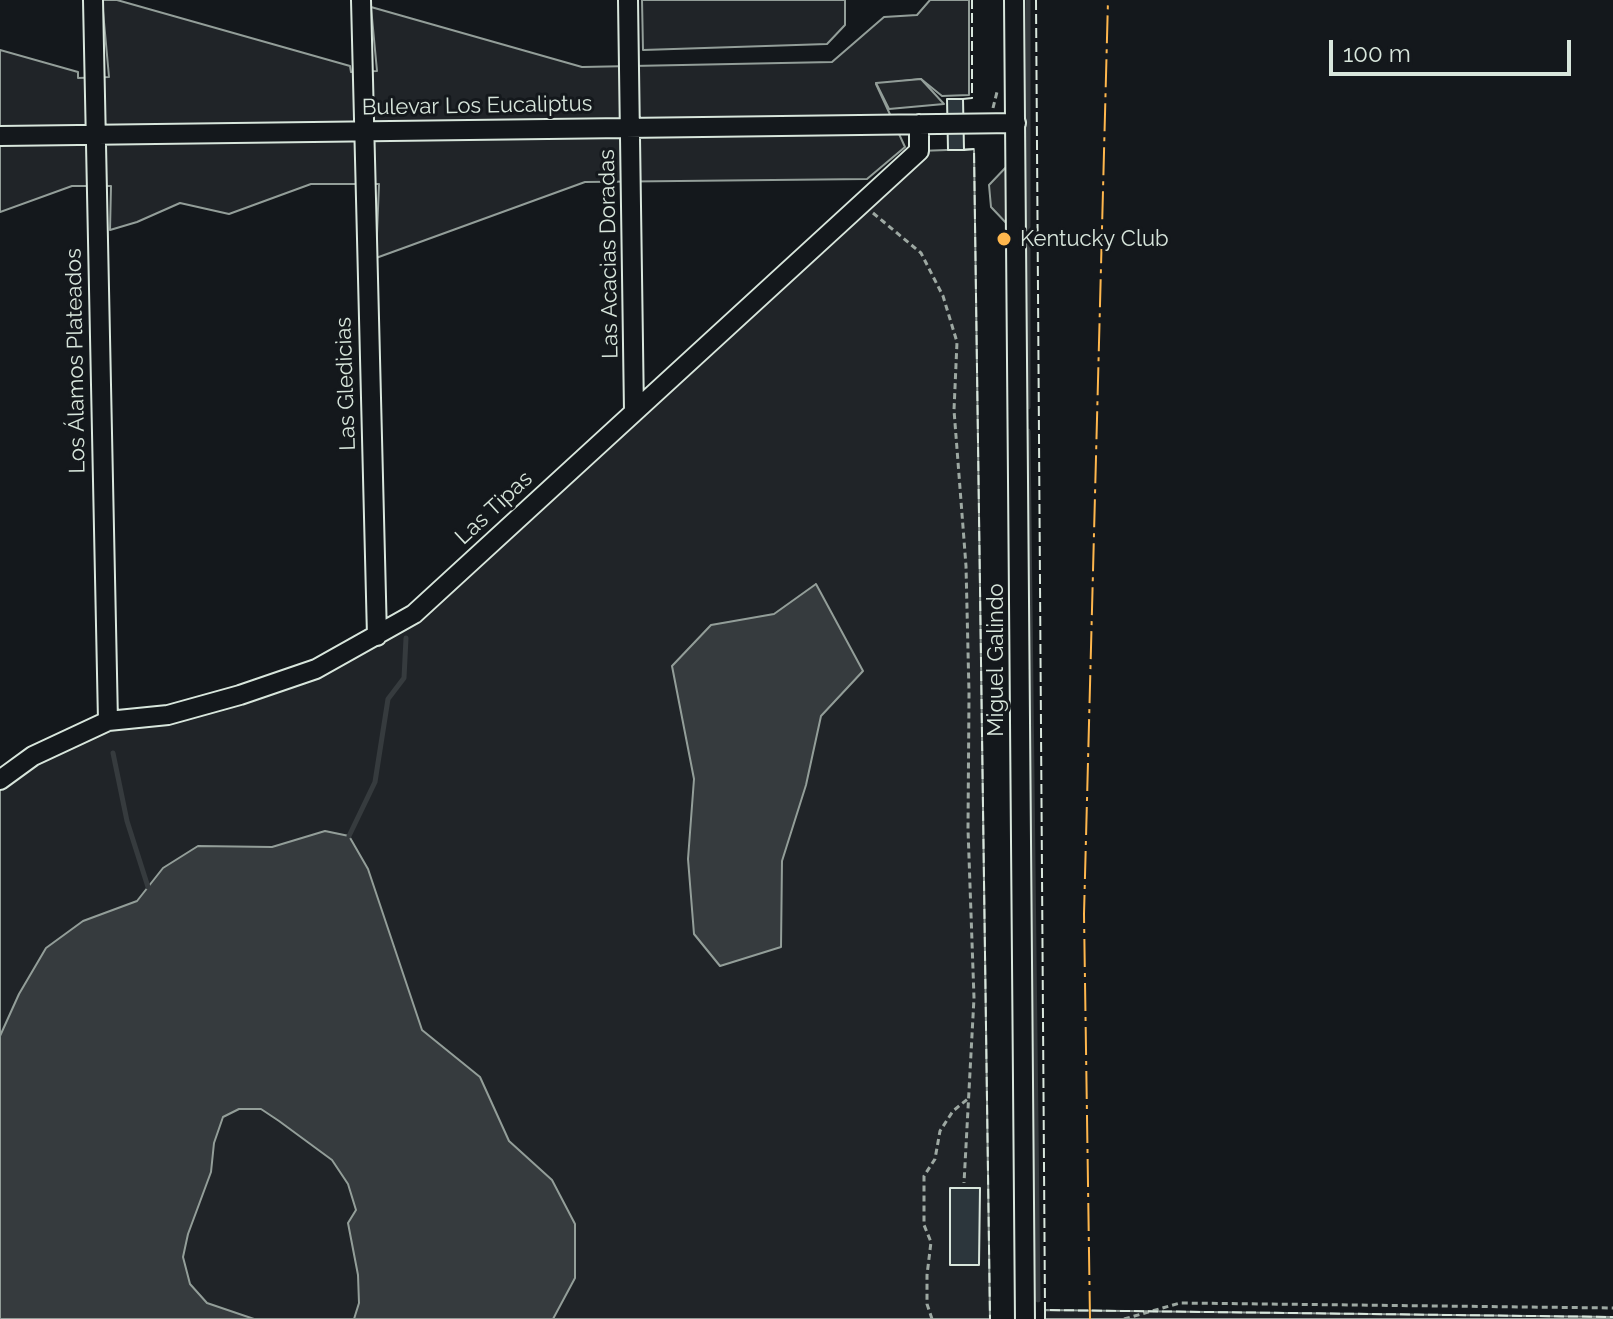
<!DOCTYPE html>
<meta charset="utf-8">
<style>
body{margin:0}
#map{position:relative;width:1613px;height:1319px;overflow:hidden;background:#14181c;font-family:Raleway,sans-serif}
canvas{display:block}
.scale{position:absolute;left:1329px;top:40px;width:242px;height:36px;box-sizing:border-box;border:4px solid #d8e6dc;border-top:0;padding-left:10px;font-size:24px;line-height:28px;white-space:nowrap;color:#d8e6dc;-webkit-text-stroke:6px #14181c;paint-order:stroke}
</style>
<div id="map">
<canvas width="1613" height="1319"></canvas>
<div class="scale">100 m</div>
</div>
<script>
const c = document.querySelector('canvas').getContext('2d');
c.lineJoin = 'round';
function fill(path, color) { c.fillStyle = color; c.fill(path, 'evenodd'); }
const shape = rows => new Path2D(rows.map(r => 'M' + r).join(''));
function trace(path, color, width, dash) { c.strokeStyle = color; c.lineWidth = width; c.lineCap = dash ? 'butt' : 'round'; c.setLineDash(dash || []); c.stroke(path); }
function drawText(font, color, halo, rows, align = 'center') {
  c.font = font + ' Raleway,sans-serif'; c.lineWidth = 6; c.setLineDash([]); c.textBaseline = 'middle'; c.strokeStyle = halo; c.fillStyle = color; for (const [text, x, y, turn = 0] of rows) {
    c.save(); c.translate(x, y); c.rotate((+turn || 0) * Math.PI / 180); c.textAlign = isNaN(turn) ? turn : align; if (halo) c.strokeText(text, 0, 0); c.fillText(text, 0, 0); c.restore();
  }
}
const green = shape([
 [102,0,117,0,350,66,351,72,377,71,371,7,582,67,832,62,884,17,917,15,930,0,969,0,969,95,942,96,921,79,876,84,905,147,867,179,585,182,376,258,379,184,311,184,229,214,180,203,137,222,110,230,111,186,72,186,0,212,0,50,78,72,78,78,109,77,102,0],
 [642,0,845,0,845,25,827,44,643,50,642,0],
 [974,149,990,1319,0,1319,0,780,108,721,240,695,377,636,919,151,974,149],
 [1045,1310,1613,1317,1613,1319,1045,1319,1045,1310]
]);
const parking = shape([
 [921,79,944,104,889,109,876,83,921,79],
 [1009,164,1009,226,991,207,989,185,1009,164]
]);
const water = shape([
 [816,584,863,671,821,716,806,785,782,861,781,947,720,966,694,934,688,859,694,779,672,666,711,625,774,614,816,584],
 [325,831,349,836,368,869,422,1030,480,1077,509,1141,552,1180,575,1224,575,1278,553,1319,354,1319,359,1303,358,1275,348,1223,356,1210,348,1184,332,1160,279,1121,261,1109,239,1109,223,1117,214,1143,211,1172,188,1234,183,1257,190,1284,207,1303,254,1319,0,1319,0,1036,19,994,46,948,83,921,137,901,163,868,198,846,272,847,325,831]
]);
const stream = shape([
 [1028,0,1028,407],
 [1028,431,1038,1300],
 [113,753,127,821,148,887],
 [349,836,375,782,388,699,404,678,406,638]
]);
const building = shape([
 [947,99,963,99,964,150,948,150,947,99],
 [950,1188,980,1188,979,1265,950,1265,950,1188]
]);
const path = shape([
 [993,108,997,92],
 [873,213,921,253,943,296,957,342,954,410,966,566,969,693,968,829,974,998,964,1183],
 [932,1319,927,1304,927,1275,931,1242,924,1225,924,1176,935,1159,940,1131,953,1111,970,1097],
 [1124,1319,1180,1303,1613,1308]
]);
const minor = shape([
 [93,0,108,721],
 [361,0,377,636],
 [628,0,634,412],
 [1014,0,1025,1319],
 [0,136,1016,123],
 [0,780,33,756,108,721,168,715,240,695,316,669,414,614,919,151,919,124]
]);
const fence = shape([
 [1036,0,1045,1310],
 [963,99,972,98,972,0],
 [964,150,974,149,990,1319],
 [1045,1319,1045,1310,1613,1317]
]);
const power = shape([
 [1090,1319,1084,914,1108,0]
]);
const markers = [
 [1004,239,8,"#ffb74d"]
];
const streetNames = [
 ["Bulevar Los Eucaliptus",477,106,-1],
 ["Las Acacias Doradas",609,254,-91],
 ["Los Álamos Plateados",76,361,-91],
 ["Las Gledicias",346,384,-92],
 ["Las Tipas",494,508,-43],
 ["Miguel Galindo",996,660,-90]
];
const poiNames = [
 ["Kentucky Club",1020,239]
];
fill(green, '#202428');
trace(green, '#939e99', 2);
fill(parking, '#24282b');
trace(parking, '#939e99', 2);
fill(water, '#363b3e');
trace(water, '#939e99', 2);
trace(stream, '#363b3e', 5);
fill(building, '#2c363c');
trace(building, '#d8e6dc', 2);
trace(minor, '#d8e6dc', 22);
trace(path, '#9da8a2', 3, [6, 4]);
trace(minor, '#14181c', 18);
trace(fence, '#d8e6dc', 2, [10, 4]);
trace(power, '#ffb74d', 2, [28, 6, 4, 6]);
for (const [x, y, r, color] of markers) { const dot = new Path2D(); dot.arc(x, y, r, 0, 2 * Math.PI); c.fillStyle = color; c.fill(dot); trace(dot, '#14181c', 3); }
drawText('22px', '#d8e6dc', '#14181c', streetNames);
drawText('22px', '#d8e6dc', '#14181c', poiNames, 'left');
</script>
